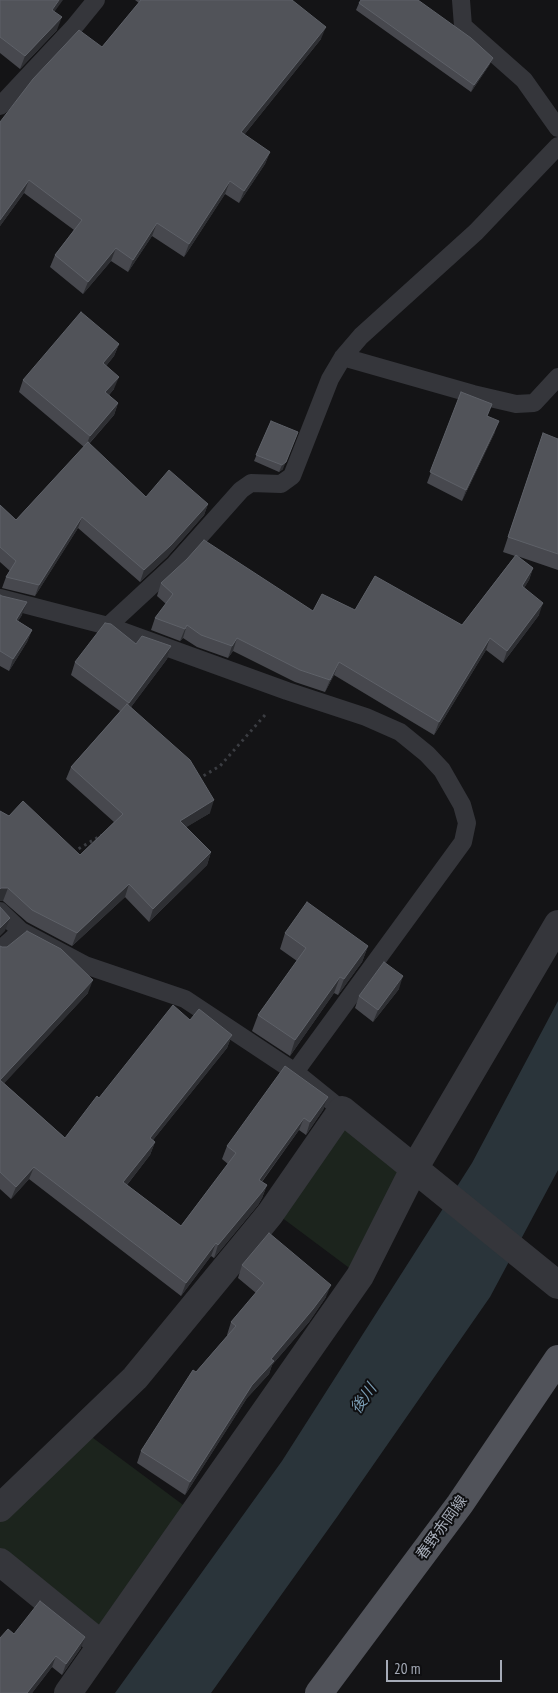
<!DOCTYPE html>
<meta charset="utf-8">
<style>
body{margin:0}
#map{position:relative;width:558px;height:1693px;overflow:hidden;background:#141416;font-family:"PT Sans Narrow",sans-serif}
canvas{display:block}
.scale{position:absolute;left:386px;top:1660px;width:116px;height:22px;box-sizing:border-box;border:2px solid #a5abb7;border-top:0;padding-left:6px;font-size:15px;line-height:18px;white-space:nowrap;color:#a5abb7;-webkit-text-stroke:4px #0f0f11;paint-order:stroke}
</style>
<div id="map">
<canvas width="558" height="1693"></canvas>
<div class="scale">20 m</div>
</div>
<script>
const c = document.querySelector('canvas').getContext('2d');
c.lineJoin = 'round';
function fill(path, color) { c.fillStyle = color; c.fill(path, 'evenodd'); }
const shape = rows => new Path2D(rows.map(r => 'M' + r).join(''));
function trace(path, color, width, dash) { c.strokeStyle = color; c.lineWidth = width; c.lineCap = dash ? 'butt' : 'round'; c.setLineDash(dash || []); c.stroke(path); }
function drawText(font, color, halo, rows, align = 'center') {
  c.font = font + ' "PT Sans Narrow","Noto Sans JP",sans-serif'; c.lineWidth = 4; c.setLineDash([]); c.textBaseline = 'middle'; c.strokeStyle = halo; c.fillStyle = color; for (const [text, x, y, turn = 0] of rows) {
    c.save(); c.translate(x, y); c.rotate((+turn || 0) * Math.PI / 180); c.textAlign = isNaN(turn) ? turn : align; if (halo) c.strokeText(text, 0, 0); c.fillText(text, 0, 0); c.restore();
  }
}
const green = shape([
 [342,1110,414,1169,360,1276,273,1211],
 [81,1429,194,1513,102,1645,0,1562,0,1508]
]);
const water = shape([
 [558,1001,558,1170,490,1297,337,1517,211,1693,115,1693,282,1461,472,1163]
]);
const path = shape([
 [198,779,220,766,265,715],
 [73,852,102,835]
]);
const service = shape([
 [461,0,463,26,524,80,558,128],
 [0,106,74,27,96,0],
 [343,357,473,394,516,404,534,403,558,377],
 [0,598,108,626,287,691,366,717,400,732,427,754,442,770,462,805,467,823,463,842,295,1072],
 [108,626,175,564,241,490,251,483,281,484,292,476,330,379,343,357,361,336,476,232,558,146],
 [0,911,21,931,85,965,185,999,295,1072,342,1110],
 [0,950,21,931]
]);
const minor = shape([
 [0,1508,135,1378,270,1214,342,1110,558,1285],
 [0,1562,102,1645],
 [68,1693,360,1276,414,1169,558,924]
]);
const primary = shape([
 [319,1693,460,1504,558,1359]
]);
const wall = shape([
 [0,0,55,12,57,30,20,69,0,53],
 [135,0,292,0,321,39,244,135,270,152,265,164,239,203,225,194,184,257,152,236,128,272,111,261,83,294,50,267,55,255,74,230,24,193,0,226,0,122,102,47,139,3],
 [359,3,490,64,471,92,356,10],
 [119,344,114,356,106,366,114,389,109,395,118,403,114,415,89,444,146,497,208,504,204,515,167,557,140,582,78,528,35,596,2,588,6,577,10,571,0,562,0,505,16,520,84,447,19,392,23,380],
 [461,392,487,416,495,432,462,501,427,483],
 [271,421,283,469,279,472,254,461],
 [558,439,558,570,517,556,533,568,529,580,524,588,539,615,503,663,486,650,434,735,334,675,325,692,295,682,233,651,228,658,197,647,183,638,180,641,151,630,155,618,166,604,157,596,161,583,313,611,355,610,462,625,515,556,503,552,538,447],
 [0,595,22,615,18,621,32,630,27,642,9,671,0,666],
 [136,644,171,646,167,659,131,707,210,813,186,827,211,852,207,865,149,922,125,897,72,946,27,922,3,901,0,901,0,811,80,855,114,822,66,779,71,767,120,711,71,675,75,662],
 [285,933,368,946,362,962,338,995,334,993,290,1056,252,1031,258,1015,297,961,280,949],
 [0,946,88,993,4,1083,65,1138,99,1098,190,1020,232,1035,227,1048,153,1140,155,1142,150,1155,127,1185,181,1226,228,1164,222,1159,227,1146,328,1097,323,1110,306,1135,299,1130,262,1182,267,1185,262,1198,258,1205,214,1258,211,1256,181,1296,29,1179,11,1199,0,1189],
 [399,989,373,1022,355,1008,359,996],
 [242,1265,326,1297,309,1322,272,1365,269,1374,247,1398,185,1495,137,1463,141,1451,196,1372,228,1335,227,1335,231,1322,256,1293,238,1278],
 [14,1634,81,1648,62,1675,52,1667,32,1693,0,1693]
]);
const shadedWall = shape([
 [59,0,63,0,47,22,52,10],
 [62,17,57,30,20,69,25,56],
 [326,27,321,39,236,145,241,132],
 [493,58,490,64,471,92,474,85],
 [270,152,265,164,239,203,244,191],
 [29,180,24,193,0,226,0,220],
 [230,181,225,194,184,257,189,244],
 [157,223,152,236,128,272,133,260],
 [116,248,111,261,83,294,88,282],
 [119,344,114,356,98,376,103,363],
 [119,377,114,389,101,404,105,392],
 [118,403,114,415,85,448,90,436],
 [499,421,495,432,462,501,466,490],
 [298,432,283,469,279,472,282,465],
 [208,504,204,515,167,557,140,582,144,570],
 [82,517,78,528,35,596,39,585],
 [533,568,529,580,517,599,522,586],
 [27,602,22,615,11,632,16,620],
 [543,603,539,615,503,663,507,651],
 [187,625,183,638,180,641,185,629],
 [32,630,27,642,9,671,13,659],
 [237,638,233,651,228,658,232,646],
 [490,638,486,650,434,735,439,722],
 [171,646,167,659,125,715,129,703],
 [339,662,334,675,325,692,330,680],
 [214,800,210,813,175,834,180,821],
 [211,852,207,865,149,922,153,909],
 [129,884,125,897,72,946,77,933],
 [1,888,8,888,3,901,0,901,0,889],
 [10,918,5,931,0,936,0,928],
 [368,946,362,962,338,995,344,979],
 [403,976,399,989,373,1022,378,1010],
 [340,977,334,993,290,1056,295,1040],
 [93,980,88,993,0,1088,0,1080],
 [232,1035,227,1048,145,1150,150,1138],
 [328,1097,323,1110,306,1135,310,1122],
 [304,1118,299,1130,254,1192,259,1180],
 [155,1142,150,1155,119,1195,123,1182],
 [34,1167,29,1179,11,1199,16,1187],
 [267,1185,262,1198,258,1205,214,1258,218,1245],
 [216,1243,211,1256,181,1296,186,1283],
 [331,1285,326,1297,309,1322,272,1365,269,1374,247,1398,185,1495,190,1482,252,1385,271,1359],
 [85,1637,81,1648,62,1675,66,1664],
 [56,1656,52,1667,32,1693,27,1693]
]);
const building = shape([
 [0,0,59,0,52,10,62,17,25,56,0,37,0,0],
 [141,0,292,0,326,27,241,132,270,152,244,191,230,181,189,244,157,223,133,260,116,248,88,282,55,255,82,220,29,180,0,220,0,122,33,79,79,30,102,47,141,0],
 [361,0,418,0,471,38,493,58,474,85,359,3,361,0],
 [81,312,119,344,103,363,119,377,105,392,118,403,90,436,23,380,81,312],
 [461,392,492,404,487,416,499,421,466,490,430,472,461,392],
 [271,421,298,432,286,462,282,465,256,455,271,421],
 [543,433,558,439,558,554,508,537,543,433],
 [88,442,146,497,169,470,208,504,171,545,144,570,82,517,39,585,6,577,16,561,0,547,0,505,16,520,88,442],
 [204,540,313,611,322,594,355,610,375,576,462,625,516,555,533,568,522,586,543,603,507,651,490,638,439,722,339,662,330,680,300,670,237,638,232,646,201,635,187,625,185,629,155,618,173,594,161,583,187,559,204,540],
 [0,595,2,596,27,602,16,620,32,630,13,659,0,651,0,595],
 [105,623,111,624,136,644,142,636,171,646,129,703,75,662,105,623],
 [127,704,190,760,214,800,180,821,211,852,153,909,129,884,77,933,32,910,8,888,1,888,0,889,0,811,9,816,23,801,80,855,123,814,71,767,127,704],
 [307,902,368,946,344,979,340,977,295,1040,258,1015,306,948,285,933,307,902],
 [0,907,10,918,0,928,0,907],
 [27,931,61,949,93,980,0,1080,65,1138,97,1096,99,1098,173,1005,190,1020,199,1009,232,1035,150,1138,155,1142,123,1182,181,1226,236,1153,227,1146,285,1066,328,1097,310,1122,304,1118,259,1180,267,1185,262,1192,218,1245,216,1243,186,1283,34,1167,16,1187,0,1172,0,946,2,947,7,947,27,931],
 [384,962,403,976,378,1010,359,996,384,962],
 [269,1233,331,1285,313,1309,271,1359,274,1361,252,1385,190,1482,141,1451,193,1370,196,1372,236,1326,231,1322,264,1283,242,1265,269,1233],
 [40,1601,85,1637,66,1664,56,1656,27,1693,0,1693,0,1638,8,1629,14,1634,40,1601]
]);
const streetNames = [
 ["春野赤岡線",442,1528,-54]
];
const waterNames = [
 ["後川",364,1399,-55]
];
fill(green, '#1c241d');
fill(water, '#2a343a');
trace(path, '#3b3d42', 3, [2.5, 4]);
trace(service, '#35363b', 18);
trace(minor, '#35363b', 28);
trace(primary, '#51535a', 28);
fill(wall, '#47484e');
fill(shadedWall, '#2e2f33');
fill(building, '#515359');
trace(building, '#5e6168', 1);
drawText('15px', '#a5abb7', '#0f0f11', streetNames);
drawText('italic 16px', '#7a9cb3', '#0f0f11', waterNames);
</script>
